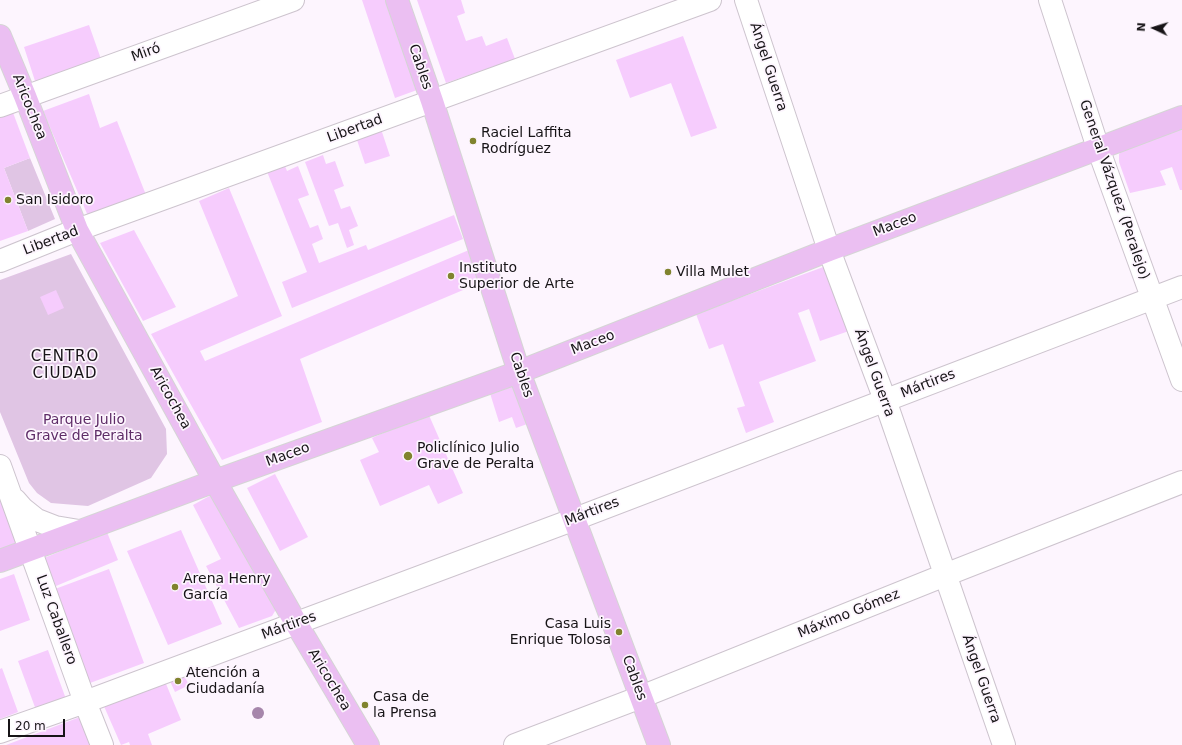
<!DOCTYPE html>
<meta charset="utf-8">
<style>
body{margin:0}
#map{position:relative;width:1182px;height:745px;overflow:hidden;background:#fdf5fe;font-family:"DejaVu Sans",sans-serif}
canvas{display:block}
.north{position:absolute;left:1134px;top:8px;width:40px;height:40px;-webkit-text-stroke:3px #fdf5fe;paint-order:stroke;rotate:274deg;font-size:11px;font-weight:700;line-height:16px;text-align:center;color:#171417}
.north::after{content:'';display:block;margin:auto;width:14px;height:18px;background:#171417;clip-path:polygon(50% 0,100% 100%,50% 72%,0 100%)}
.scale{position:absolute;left:8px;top:719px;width:57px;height:18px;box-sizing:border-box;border:2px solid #171417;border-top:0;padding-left:5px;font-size:12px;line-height:14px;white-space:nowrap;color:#171417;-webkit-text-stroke:3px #fdf5fe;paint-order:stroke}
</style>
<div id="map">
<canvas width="1182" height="745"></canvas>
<div class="north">N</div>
<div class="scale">20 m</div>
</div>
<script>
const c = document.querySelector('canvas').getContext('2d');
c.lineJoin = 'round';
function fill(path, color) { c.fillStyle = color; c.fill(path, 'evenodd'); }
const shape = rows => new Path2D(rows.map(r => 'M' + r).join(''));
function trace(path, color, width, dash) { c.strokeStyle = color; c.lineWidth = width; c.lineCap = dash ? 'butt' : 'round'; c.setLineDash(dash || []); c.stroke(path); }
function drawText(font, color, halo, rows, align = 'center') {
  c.font = font + ' "DejaVu Sans",sans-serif'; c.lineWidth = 3.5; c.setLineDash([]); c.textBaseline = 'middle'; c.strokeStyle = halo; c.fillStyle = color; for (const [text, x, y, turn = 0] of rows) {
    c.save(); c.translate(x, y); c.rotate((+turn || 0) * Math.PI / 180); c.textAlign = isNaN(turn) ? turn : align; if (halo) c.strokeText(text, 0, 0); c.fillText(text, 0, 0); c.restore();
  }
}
const green = shape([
 [30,158,55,219,28,231,4,168],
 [71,254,166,429,167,454,151,478,88,506,51,503,37,493,29,483,0,412,0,280]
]);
const building = shape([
 [362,0,388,0,417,90,395,98],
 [417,0,461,0,465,13,457,16,466,41,482,36,486,46,507,38,515,59,446,83],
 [89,25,101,59,35,81,24,47],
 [683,36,717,128,691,137,671,83,630,98,616,60],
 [89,94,100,128,117,121,146,195,88,216,43,111],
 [12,110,30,158,4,168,28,231,0,241,0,115],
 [381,129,390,156,365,164,356,137],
 [1182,129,1182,190,1180,190,1172,167,1160,171,1166,185,1130,193,1119,162,1119,154,1123,150],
 [323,155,326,164,335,161,344,186,334,190,341,209,350,206,358,226,349,230,354,245,347,248,338,223,329,226,305,162],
 [283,161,287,171,298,166,309,195,298,199,310,228,318,225,323,239,312,244,319,263,366,245,368,250,454,215,463,239,292,308,282,282,307,272,266,169],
 [229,188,282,316,200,351,205,361,469,250,482,282,300,359,322,422,222,460,151,334,238,296,199,201],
 [134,230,176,307,143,321,100,243],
 [826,266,849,331,820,341,809,309,798,313,816,361,759,382,774,422,746,433,737,408,745,406,723,344,709,349,696,314],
 [56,290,64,308,48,315,40,297],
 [516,381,530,423,516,428,512,417,499,422,489,390],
 [428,413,463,493,438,504,429,485,380,506,360,460,379,452,372,438],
 [275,474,308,537,280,551,247,488],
 [215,493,278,606,272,616,239,628,206,566,221,559,193,505],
 [0,499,17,547,0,553],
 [181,530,222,624,168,645,127,551],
 [107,532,118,560,56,586,44,558],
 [109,569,144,663,90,683,55,589],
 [14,574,30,620,0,631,0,579],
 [48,650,66,699,36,710,18,661],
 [2,668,18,712,0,719,0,669],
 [182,671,189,685,175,692,168,677],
 [164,679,181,720,148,734,152,745,130,745,129,742,121,745,103,704],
 [80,717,90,745,6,745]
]);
const street = shape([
 [1050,0,1098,148,1182,380],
 [0,106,293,0],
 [0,261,77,230],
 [0,466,85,702,102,745],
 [15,500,22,508,37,520,55,527,79,531],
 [0,732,85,702,575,519,1182,287]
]);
const secondary = shape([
 [746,0,829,250,885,400,1004,745],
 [77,230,710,0],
 [515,745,641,697,945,575,1182,482]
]);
const primary = shape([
 [397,0,432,101,519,372,659,745],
 [0,36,25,96,77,230,215,481,296,623,368,745],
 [0,561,215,481,519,372,829,250,1182,117]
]);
const trees = [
 [258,713]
];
const markers = [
 [473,141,4,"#80832e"],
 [8,200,4,"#80832e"],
 [668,272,4,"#80832e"],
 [451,276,4,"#80832e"],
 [408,456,5,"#80832e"],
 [175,587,4,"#80832e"],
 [619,632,4,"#80832e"],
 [178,681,4,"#80832e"],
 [365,705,4,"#80832e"]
];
const streetNames = [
 ["Miró",146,53,-20],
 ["Cables",420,67,71],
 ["Ángel Guerra",768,67,72],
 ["Aricochea",29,107,68],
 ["Libertad",355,129,-20],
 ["General Vázquez (Peralejo)",1114,190,71],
 ["Maceo",895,225,-21],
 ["Libertad",51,241,-21],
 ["Maceo",593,343,-21],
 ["Ángel Guerra",874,373,70],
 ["Cables",521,375,71],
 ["Mártires",928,384,-21],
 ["Aricochea",170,398,61],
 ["Maceo",288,455,-20],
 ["Mártires",592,512,-21],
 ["Máximo Gómez",849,614,-22],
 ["Luz Caballero",56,620,70],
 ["Mártires",289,626,-20],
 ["Cables",634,678,70],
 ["Ángel Guerra",981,679,71],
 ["Aricochea",329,680,59]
];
const poiNames = [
 ["Raciel Laffita",481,133],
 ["Rodríguez",481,149],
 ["San Isidoro",16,200],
 ["Instituto",459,268],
 ["Superior de Arte",459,284],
 ["Villa Mulet",676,272],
 ["Policlínico Julio",417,448],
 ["Grave de Peralta",417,464],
 ["Arena Henry",183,579],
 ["García",183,595],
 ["Casa Luis",611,624,"right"],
 ["Enrique Tolosa",611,640,"right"],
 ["Atención a",186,673],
 ["Ciudadanía",186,689],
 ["Casa de",373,697],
 ["la Prensa",373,713]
];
const parkNames = [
 ["Parque Julio",84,420],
 ["Grave de Peralta",84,436]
];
const neighbourhoodNames = [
 ["CENTRO",65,357],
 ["CIUDAD",65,374]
];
fill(green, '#e0c5e4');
fill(building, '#f6ccfd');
trace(street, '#cdc4ce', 24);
trace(secondary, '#cdc4ce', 24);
trace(primary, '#d5d5d5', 24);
trace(street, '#fff', 22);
trace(secondary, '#fff', 22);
trace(primary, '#ebbff2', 22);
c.fillStyle = '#a686ab';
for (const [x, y] of trees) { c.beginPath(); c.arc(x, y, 6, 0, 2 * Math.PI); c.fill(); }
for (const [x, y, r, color] of markers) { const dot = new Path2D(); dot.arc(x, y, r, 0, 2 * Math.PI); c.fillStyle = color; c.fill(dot); trace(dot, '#fdf5fe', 1.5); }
drawText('14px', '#171417', '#fdf5fe', streetNames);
drawText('14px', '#171417', '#fdf5fe', poiNames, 'left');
drawText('14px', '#5e2c67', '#fdf5fe', parkNames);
c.letterSpacing = '1px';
drawText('15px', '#171417', '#fdf5fe', neighbourhoodNames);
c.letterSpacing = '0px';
</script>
